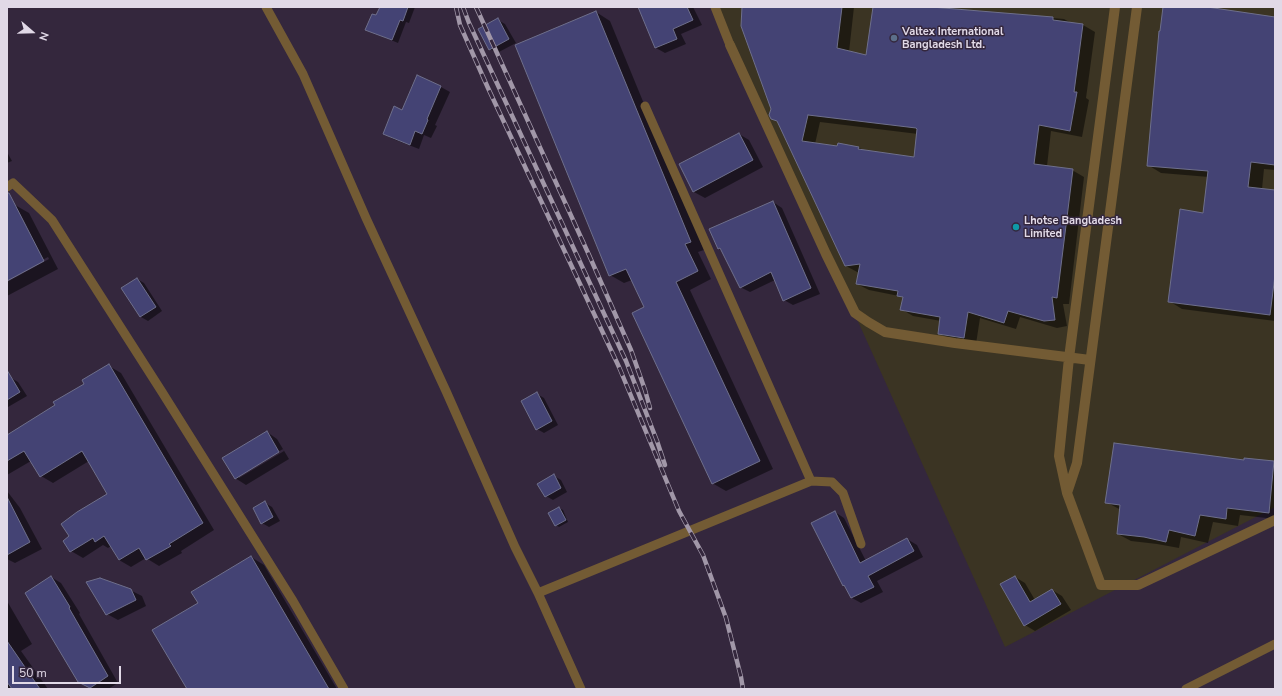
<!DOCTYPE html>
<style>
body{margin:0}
#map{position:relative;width:1282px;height:696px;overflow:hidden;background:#34273d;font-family:"Nunito Sans",sans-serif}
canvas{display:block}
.frame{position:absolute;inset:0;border:8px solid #e1d9e7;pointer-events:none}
.north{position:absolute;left:12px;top:12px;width:40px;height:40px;-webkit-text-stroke:3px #34273d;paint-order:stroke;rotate:110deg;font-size:11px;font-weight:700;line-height:16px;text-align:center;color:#e1d9e7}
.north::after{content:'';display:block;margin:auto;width:14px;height:18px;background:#e1d9e7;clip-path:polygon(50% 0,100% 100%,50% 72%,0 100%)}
.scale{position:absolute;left:12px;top:666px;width:109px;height:18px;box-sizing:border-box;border:2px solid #e1d9e7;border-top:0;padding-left:5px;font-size:12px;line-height:14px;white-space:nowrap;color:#e1d9e7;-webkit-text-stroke:3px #34273d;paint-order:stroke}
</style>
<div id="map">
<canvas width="1282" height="696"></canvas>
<div class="frame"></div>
<div class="north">N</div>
<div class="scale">50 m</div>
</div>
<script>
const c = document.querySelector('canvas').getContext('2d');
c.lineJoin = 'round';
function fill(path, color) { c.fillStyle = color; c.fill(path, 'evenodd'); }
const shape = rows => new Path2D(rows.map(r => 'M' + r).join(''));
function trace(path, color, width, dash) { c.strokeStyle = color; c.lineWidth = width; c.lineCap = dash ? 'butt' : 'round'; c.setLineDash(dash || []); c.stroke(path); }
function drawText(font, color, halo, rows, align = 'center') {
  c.font = font + ' "Nunito Sans",sans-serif'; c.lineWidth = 3; c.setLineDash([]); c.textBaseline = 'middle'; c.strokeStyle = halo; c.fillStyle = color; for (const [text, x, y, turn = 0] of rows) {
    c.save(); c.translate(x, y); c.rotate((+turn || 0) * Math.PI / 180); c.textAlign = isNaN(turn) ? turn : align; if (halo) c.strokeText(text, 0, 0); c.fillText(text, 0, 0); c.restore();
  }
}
const industrial = shape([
 [716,7,1275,7,1275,507,1005,647]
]);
const shadow = shape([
 [381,7,415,7,409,23,406,22,398,43,372,32],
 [639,7,693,7,702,25,681,34,686,44,665,53,656,48],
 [743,7,854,7,849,52,867,56,874,7,937,7,937,8,1064,19,1073,24,1083,25,1095,32,1086,98,1089,100,1082,137,1051,131,1047,166,1072,170,1084,177,1069,304,1063,304,1067,326,1057,328,1020,317,1016,329,980,318,976,344,951,340,939,333,941,321,913,316,901,309,904,298,899,296,869,290,857,284,859,273,846,266,779,123,772,118,772,109],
 [820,122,918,134,915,158,864,151,859,147,838,147,815,144],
 [1164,7,1201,7,1275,22,1275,170,1264,169,1262,189,1275,191,1275,321,1182,309,1169,301,1204,214,1209,177,1161,173,1148,165,1160,32],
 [596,12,610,21,704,250,698,252,711,279,690,290,773,469,726,491,712,483,645,307,632,280,624,283,610,275],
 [498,20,505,24,516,43,497,53,490,49],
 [441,87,450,92,435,125,437,126,431,138,424,135,419,149,393,139,384,134],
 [739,134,749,140,763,167,705,198,694,192,680,165],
 [7,152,12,161,7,163],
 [773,202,782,208,820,294,793,305,784,300,775,280,750,292,740,287,723,251,719,249],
 [15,205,29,213,58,269,7,296,7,282,49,259,48,257,7,279,7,209],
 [137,279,144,283,162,311,148,321,141,317],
 [109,366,121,373,214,530,181,551,182,553,159,566,146,558,131,567,119,560,111,546,108,548,103,545,83,558,71,551,64,541,71,536,109,494,89,461,53,483,41,476,31,461,7,475,7,436,56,405],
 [11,378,18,382,27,396,8,407,7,406,7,381],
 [537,394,544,398,558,425,544,433,537,429],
 [267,432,277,439,289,459,246,485,235,478],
 [283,449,284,451,239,478,239,475],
 [1245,459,1275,463,1275,519,1240,515,1238,526,1213,522,1208,543,1181,537,1179,548,1157,544,1131,541,1118,534,1121,510,1106,502,1245,462],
 [554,476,561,480,567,492,553,500,546,496],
 [7,491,20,508,42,549,15,563,7,559],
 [265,503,272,507,280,521,269,527,262,523],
 [559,508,563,510,568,522,559,527,556,525],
 [835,512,844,518,866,561,907,539,917,545,923,557,877,581,883,592,861,603,852,598,846,587,843,585],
 [251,557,264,565,337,689,188,689,199,603],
 [51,577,61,583,80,613,79,614,118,683,108,689,93,689,79,681],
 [1015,577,1025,583,1035,600,1052,590,1062,596,1071,610,1035,631,1025,625],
 [130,590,142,596,146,606,118,620,107,614],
 [7,601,32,644,21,651,48,689,7,689]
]);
const building = shape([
 [380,7,408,7,403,21,400,20,392,40,365,30,372,14,376,15,380,7],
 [638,7,687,7,693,20,673,29,677,39,655,48,638,7],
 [742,7,842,7,837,48,866,55,873,7,931,7,1053,17,1053,20,1083,24,1074,92,1077,92,1070,131,1039,125,1034,164,1073,169,1057,298,1052,297,1055,320,1044,321,1008,311,1004,323,968,312,964,338,938,334,940,317,900,310,903,297,897,296,898,291,856,284,860,264,845,266,777,121,771,119,769,115,771,109,741,26,742,7],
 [808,115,916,128,917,129,914,157,858,149,859,147,838,143,837,146,802,141,808,115],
 [1163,7,1207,7,1275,17,1275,165,1251,162,1248,187,1275,190,1275,275,1270,315,1168,302,1180,209,1203,213,1208,171,1147,166,1159,31,1160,31,1163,7],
 [596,11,691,242,685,244,698,271,676,282,760,461,712,484,632,313,644,307,626,269,609,276,515,45,596,11],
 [498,18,509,39,489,50,478,29,498,18],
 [417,75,441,86,427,119,428,120,422,134,415,131,410,145,383,134,394,106,402,110,417,75],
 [739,133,753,160,693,192,679,164,739,133],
 [7,193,9,193,44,261,7,281,7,193],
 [773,201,811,288,783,301,771,272,740,288,720,248,718,249,709,229,773,201],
 [137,278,156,307,140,317,121,288,137,278],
 [109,364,203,523,169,544,171,546,146,560,139,548,119,560,104,536,95,542,93,538,70,552,63,541,69,536,61,524,77,512,107,494,82,451,40,477,24,451,7,461,7,435,55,405,53,402,84,384,82,380,109,364],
 [7,370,20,392,7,400,7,370],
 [537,392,552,421,536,430,521,401,537,392],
 [267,431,279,452,235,479,222,458,267,431],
 [1114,443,1244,460,1244,458,1274,461,1269,513,1227,508,1226,519,1200,515,1195,536,1169,530,1166,542,1144,537,1117,534,1120,505,1105,503,1114,443],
 [554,474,561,488,545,497,537,484,554,474],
 [7,497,30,542,7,555,7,497],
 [265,501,273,517,261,524,253,508,265,501],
 [559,507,566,520,555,526,548,513,559,507],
 [835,511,860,563,907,538,914,551,868,576,874,587,851,598,844,585,843,586,811,523,835,511],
 [251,556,329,689,187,689,152,630,198,603,191,592,251,556],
 [51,576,70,607,69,608,108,676,90,688,78,682,25,593,51,576],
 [1015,576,1030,602,1052,589,1061,604,1024,626,1000,584,1015,576],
 [100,578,131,589,136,600,106,615,86,582,100,578],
 [7,641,40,689,12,689,7,682,7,641]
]);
const service = shape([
 [266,7,303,74,366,218,446,391,515,547,538,593,581,689],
 [715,7,730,45],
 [645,106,811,481],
 [7,187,13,183,52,220,162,392,293,601,344,689],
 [538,593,811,481,832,482,843,493,861,544],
 [1186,689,1275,644]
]);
const minor = shape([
 [1115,7,1069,358,1059,456,1067,493,1101,585,1138,585,1275,520],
 [730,45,826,254,855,313,868,322,885,332,955,343,1090,360],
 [1067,493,1077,463,1137,7]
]);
const rail = shape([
 [456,7,460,25,488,88,619,367,679,511,703,555,726,618,741,677,743,689],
 [463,7,469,23,626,361,657,441,665,465],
 [476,7,589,255,631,350,645,390,650,408]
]);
const markers = [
 [894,38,4,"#5c6f8a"],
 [1016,227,4,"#0f9aa8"]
];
const poiNames = [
 ["Valtex International",902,32],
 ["Bangladesh Ltd.",902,45],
 ["Lhotse Bangladesh",1024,221],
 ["Limited",1024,234]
];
fill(industrial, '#3b3423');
fill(shadow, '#0007');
fill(building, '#444374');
trace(building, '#6e6f8b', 1);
trace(service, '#735b34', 9);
trace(minor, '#735b34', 10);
trace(rail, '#a197a8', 4.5);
trace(rail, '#34273d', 3, [9]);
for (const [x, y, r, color] of markers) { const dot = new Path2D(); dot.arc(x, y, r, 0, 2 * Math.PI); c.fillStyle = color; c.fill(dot); trace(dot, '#34273d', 1.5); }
drawText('bold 11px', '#e1d9e7', '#34273d', poiNames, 'left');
</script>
